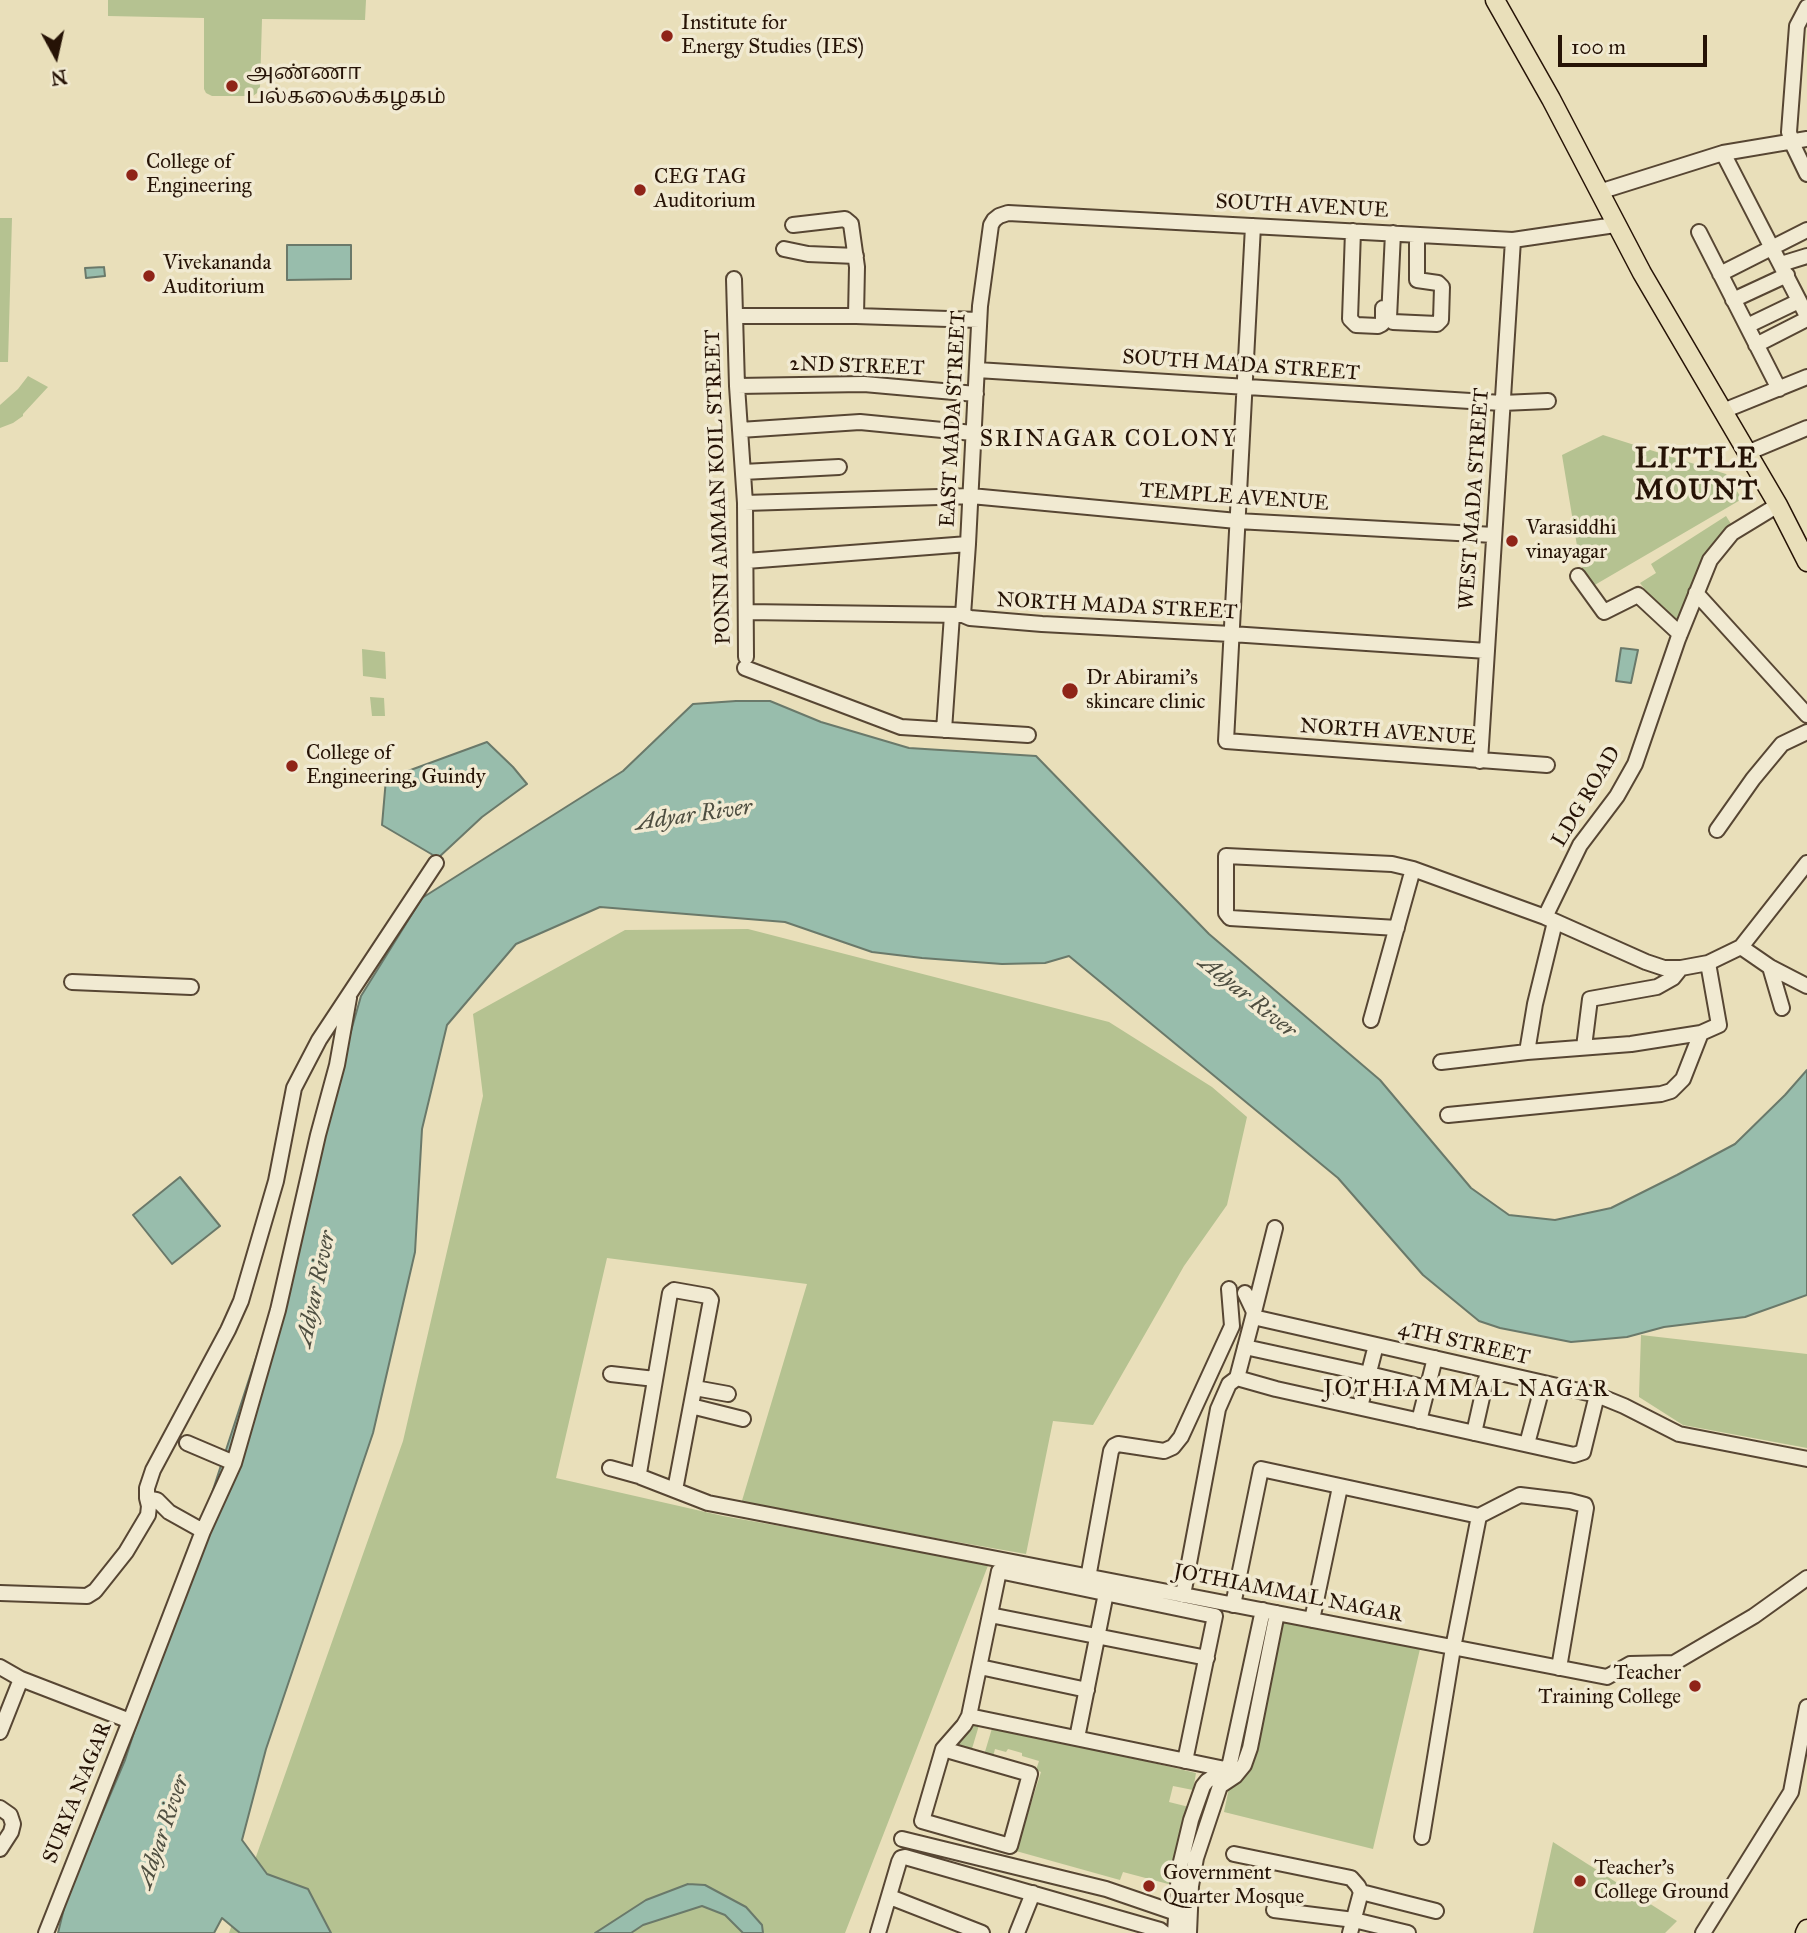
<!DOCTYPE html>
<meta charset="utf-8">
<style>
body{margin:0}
#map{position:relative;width:1807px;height:1933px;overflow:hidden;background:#e9dfba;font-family:"IM FELL Great Primer",serif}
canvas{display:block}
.north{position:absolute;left:21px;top:21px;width:70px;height:70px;-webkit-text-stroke:5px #f1ead2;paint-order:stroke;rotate:172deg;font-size:19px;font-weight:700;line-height:28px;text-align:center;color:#261306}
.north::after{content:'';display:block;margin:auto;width:24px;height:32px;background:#261306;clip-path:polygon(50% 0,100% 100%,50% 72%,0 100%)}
.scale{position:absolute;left:1558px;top:35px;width:149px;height:32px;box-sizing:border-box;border:4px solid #261306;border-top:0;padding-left:9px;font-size:21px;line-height:24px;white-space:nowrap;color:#261306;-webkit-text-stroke:5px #f1ead2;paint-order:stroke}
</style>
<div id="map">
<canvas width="1807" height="1933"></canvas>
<div class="north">N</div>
<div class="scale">100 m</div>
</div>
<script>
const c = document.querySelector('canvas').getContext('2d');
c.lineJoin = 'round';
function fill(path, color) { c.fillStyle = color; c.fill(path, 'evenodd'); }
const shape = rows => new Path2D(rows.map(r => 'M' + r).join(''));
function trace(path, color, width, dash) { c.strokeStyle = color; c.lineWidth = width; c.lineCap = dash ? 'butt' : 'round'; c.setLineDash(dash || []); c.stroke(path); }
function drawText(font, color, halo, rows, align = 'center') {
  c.font = font + ' "IM FELL Great Primer","Noto Serif Tamil",serif'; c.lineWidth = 7; c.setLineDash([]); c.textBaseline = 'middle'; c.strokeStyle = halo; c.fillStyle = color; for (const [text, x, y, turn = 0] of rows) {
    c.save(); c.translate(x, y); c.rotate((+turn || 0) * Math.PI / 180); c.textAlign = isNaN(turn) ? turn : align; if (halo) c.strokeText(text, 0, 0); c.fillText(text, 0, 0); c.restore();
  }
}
const green = shape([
 [108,0,366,0,365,20,262,19,260,87,257,93,253,96,212,96,206,93,204,89,204,18,108,16],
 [0,218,12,218,8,362,0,362],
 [28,376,48,387,23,414,23,416,13,423,0,428,0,405,18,389],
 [1603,435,1726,474,1742,499,1593,586,1580,564,1562,455],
 [1726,516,1733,527,1679,627,1645,593,1646,591,1640,583,1656,573,1651,564],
 [362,649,385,652,386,679,363,676],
 [370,697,384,698,385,716,372,716],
 [748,929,1109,1022,1212,1087,1247,1117,1227,1205,1184,1266,1093,1425,1053,1421,1026,1554,741,1504,807,1284,607,1258,556,1478,723,1516,989,1563,845,1933,229,1933,403,1441,483,1096,473,1014,625,930],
 [1641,1335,1807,1354,1807,1448,1683,1425,1639,1397],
 [1265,1615,1420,1649,1373,1849,1224,1812],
 [980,1722,971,1752,957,1748,958,1740,965,1731,974,1723],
 [993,1725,1196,1773,1193,1790,1173,1786,1169,1802,1189,1807,1172,1885,1123,1872,1120,1880,1016,1851,1041,1772,1036,1770,1039,1761,1022,1756,1022,1753,1008,1749,1006,1752,995,1749,993,1757,984,1755],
 [1553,1842,1677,1921,1665,1933,1533,1933]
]);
const water = shape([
 [287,245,351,245,351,279,287,280,287,245],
 [104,267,105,276,86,278,85,268,104,267],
 [1621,648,1638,650,1631,683,1616,681,1621,648],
 [736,701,770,701,821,722,909,748,1036,756,1209,934,1380,1080,1471,1188,1509,1215,1555,1220,1611,1208,1677,1175,1735,1144,1785,1095,1807,1070,1807,1295,1745,1317,1664,1327,1627,1337,1594,1340,1571,1342,1500,1328,1479,1321,1423,1275,1338,1178,1069,956,1045,963,1002,964,922,958,872,952,785,922,600,907,516,944,447,1025,422,1129,415,1252,373,1433,266,1749,242,1840,267,1874,308,1889,331,1933,240,1933,222,1918,214,1933,58,1933,67,1896,125,1760,269,1318,361,996,422,898,623,771,693,704,736,701],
 [487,742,513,767,527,784,482,817,438,858,382,825,386,779,487,742],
 [180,1177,220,1226,172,1264,133,1215,180,1177],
 [688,1884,705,1885,746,1907,762,1925,763,1933,743,1933,725,1915,702,1906,643,1925,631,1933,595,1933,646,1900,688,1884]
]);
const minor = shape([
 [1807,7,1797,26,1789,132,1792,143,1807,174],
 [1723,153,1807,316],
 [1599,192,1723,153,1807,139],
 [793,225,845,219,851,224,857,267,856,316],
 [1253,226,1226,741,1547,765],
 [1353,231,1350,319,1356,325,1378,326,1382,324,1383,320,1383,308],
 [1699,232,1779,389],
 [1393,233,1389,318,1393,322,1437,324,1441,320,1442,287,1438,283,1417,280,1417,235],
 [784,249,808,254,856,256],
 [1781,264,1807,256],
 [1720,274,1807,230],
 [734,279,737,386,745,503,746,657],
 [1733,300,1787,275],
 [735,316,856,316,979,320],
 [1747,326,1799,301],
 [1756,345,1807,319],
 [977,370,1502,403,1548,401],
 [737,386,864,384,976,394],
 [1723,411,1807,377],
 [740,430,860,422,973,433],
 [1747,453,1807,428],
 [743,472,839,467],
 [745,503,971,496,1237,521,1494,535],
 [746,561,968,544],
 [1578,576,1604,612,1638,595,1680,634],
 [1696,593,1807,715],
 [746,612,963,615,970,618,1042,624,1231,634,1487,651],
 [963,615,968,544,980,306,991,225,994,220,999,216,1008,213,1513,240,1615,225],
 [745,668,901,727,1028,735],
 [944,730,952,615],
 [1480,761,1513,240],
 [1717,830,1753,779,1782,744,1807,732],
 [1545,917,1580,845,1617,796,1635,764,1678,639,1710,560,1732,533,1778,505],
 [1397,928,1230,918,1226,913,1226,856,1392,864,1413,869,1545,917,1646,962,1664,968,1681,968,1708,963,1741,947,1807,863],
 [1741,947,1770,967,1807,986],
 [1770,967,1782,1008],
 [72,982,191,987],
 [1371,1020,1413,869],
 [1584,1047,1590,999,1657,987,1673,978,1681,968],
 [1527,1052,1535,1004,1555,922],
 [1441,1062,1527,1052,1631,1044,1701,1033],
 [1448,1115,1661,1094,1671,1091,1683,1079,1701,1033,1719,1025,1708,963],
 [1245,1293,1254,1312,1253,1317,1597,1395,1624,1406,1679,1434,1807,1459],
 [1254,1312,1275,1228],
 [1253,1317,1237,1378,1276,1389,1574,1455,1583,1452,1597,1395],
 [1245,1347,1369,1374,1427,1388],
 [611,1374,655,1379],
 [695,1388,728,1394],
 [691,1406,743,1419],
 [1360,1407,1376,1345],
 [1419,1421,1435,1358],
 [1474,1433,1488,1371],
 [187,1443,234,1463],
 [1527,1444,1543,1384],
 [610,1468,639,1476],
 [675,1490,711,1300,708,1296,674,1290,670,1293,639,1473,641,1477,708,1503,1607,1677,1630,1664,1674,1663,1754,1616,1807,1578],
 [147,1498,157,1500,169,1512,203,1531],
 [1088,1578,1111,1451,1114,1446,1118,1444,1164,1451,1173,1447,1181,1437,1232,1326,1229,1289],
 [0,1593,87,1596,95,1591,126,1552,148,1515,149,1506,147,1498,147,1488,153,1470,228,1330,241,1301,276,1181,294,1088,319,1040,436,863],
 [1183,1595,1218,1409,1229,1384,1237,1378],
 [1233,1605,1261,1469,1479,1516,1520,1495,1570,1501,1585,1505,1586,1508,1559,1668],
 [990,1615,1207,1658],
 [1312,1620,1340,1487],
 [0,1667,21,1679,130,1721,46,1933],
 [980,1667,1087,1690],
 [969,1716,1225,1769],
 [130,1721,203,1531,234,1463,278,1310,318,1135,337,1065,349,998],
 [0,1732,21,1679],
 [1077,1738,1106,1593],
 [943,1749,1030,1774,1010,1846,922,1821,943,1749,964,1725,969,1716,999,1571,1215,1616,1185,1761],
 [0,1808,10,1815,13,1824,11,1832,0,1849],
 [1422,1837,1453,1648,1479,1516],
 [902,1839,1106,1889,1176,1913,1182,1919],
 [1234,1854,1351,1878,1358,1886,1361,1892,1350,1933],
 [1361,1892,1436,1911],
 [890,1897,982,1933],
 [1274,1910,1354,1920,1408,1933],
 [878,1933,899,1862,901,1858,905,1857,1160,1930,1164,1933],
 [1017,1933,1033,1893],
 [1175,1933,1179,1870,1191,1820,1203,1786,1207,1781,1227,1768,1230,1763,1263,1610],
 [1189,1933,1191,1886,1196,1858,1220,1786,1235,1776,1244,1765,1250,1748,1277,1613],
 [1703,1933,1791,1792,1807,1707]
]);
const major = shape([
 [1495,0,1551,99,1642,273,1778,505,1807,562],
 [1805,1933,1807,1929]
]);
const markers = [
 [667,36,7,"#8f2418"],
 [232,86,7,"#8f2418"],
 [132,175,7,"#8f2418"],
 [640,190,7,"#8f2418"],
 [149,276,7,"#8f2418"],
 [1512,541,7,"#8f2418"],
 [1070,691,9,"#8f2418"],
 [292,766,7,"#8f2418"],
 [1695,1686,7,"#8f2418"],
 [1580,1881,7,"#8f2418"],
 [1149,1886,7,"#8f2418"]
];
const poiNames = [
 ["Institute for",681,24],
 ["Energy Studies (IES)",681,48],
 ["அண்ணா",246,74],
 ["பல்கலைக்கழகம்",246,98],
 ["College of",146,163],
 ["Engineering",146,187],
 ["CEG TAG",654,178],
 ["Auditorium",654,202],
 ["Vivekananda",163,264],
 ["Auditorium",163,288],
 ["Varasiddhi",1526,529],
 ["vinayagar",1526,553],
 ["Dr Abirami's",1086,679],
 ["skincare clinic",1086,703],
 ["College of",306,754],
 ["Engineering, Guindy",306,778],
 ["Teacher",1681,1674,"right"],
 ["Training College",1681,1698,"right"],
 ["Teacher's",1594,1869],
 ["College Ground",1594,1893],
 ["Government",1163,1874],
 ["Quarter Mosque",1163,1898]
];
const streetNames = [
 ["SOUTH AVENUE",1302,207,3],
 ["SOUTH MADA STREET",1241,366,4],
 ["2ND STREET",857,367,2],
 ["EAST MADA STREET",954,419,-87],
 ["PONNI AMMAN KOIL STREET",719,487,-92],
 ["TEMPLE AVENUE",1234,498,4],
 ["WEST MADA STREET",1475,499,-86],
 ["NORTH MADA STREET",1117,607,3],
 ["NORTH AVENUE",1388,733,4],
 ["LDG ROAD",1587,797,-59],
 ["4TH STREET",1464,1344,13],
 ["JOTHIAMMAL NAGAR",1288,1594,11],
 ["SURYA NAGAR",78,1793,-68]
];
const neighbourhoodNames = [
 ["SRINAGAR COLONY",1109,440],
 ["JOTHIAMMAL NAGAR",1467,1390]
];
const waterNames = [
 ["Adyar River",694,816,-8],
 ["Adyar River",1247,997,39],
 ["Adyar River",317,1289,-78],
 ["Adyar River",164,1832,-71]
];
const districtNames = [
 ["LITTLE",1697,460],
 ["MOUNT",1697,492]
];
fill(green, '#b5c291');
fill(water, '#98bdac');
trace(water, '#6a796a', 2);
trace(minor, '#574633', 18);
trace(major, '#261306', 21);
trace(minor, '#f1ead2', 14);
trace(major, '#e9dfba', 18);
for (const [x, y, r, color] of markers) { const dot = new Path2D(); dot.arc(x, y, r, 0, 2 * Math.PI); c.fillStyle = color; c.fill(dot); trace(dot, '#f1ead2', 2.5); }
drawText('21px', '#261306', '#f1ead2', poiNames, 'left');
drawText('21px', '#261306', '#f1ead2', streetNames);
c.letterSpacing = '2px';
drawText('23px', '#261306', '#f1ead2', neighbourhoodNames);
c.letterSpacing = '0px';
drawText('italic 23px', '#4e4e40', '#f1ead2', waterNames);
c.letterSpacing = '2px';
drawText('bold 28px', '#261306', '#f1ead2', districtNames);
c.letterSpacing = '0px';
</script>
